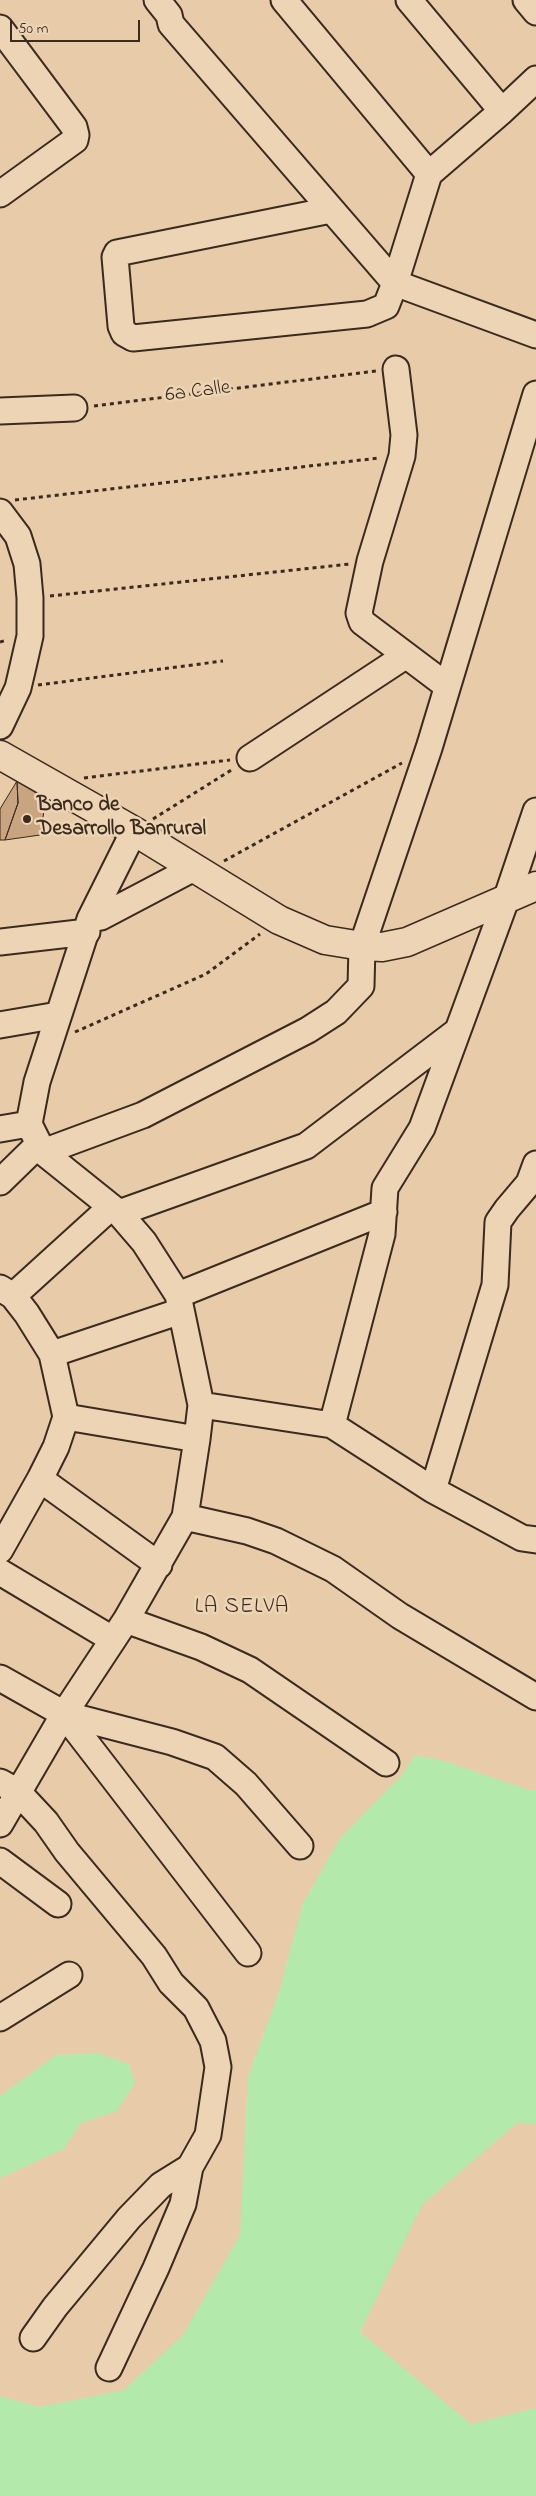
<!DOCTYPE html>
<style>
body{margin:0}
#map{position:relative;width:536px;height:2496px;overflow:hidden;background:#e8cca9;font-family:"Indie Flower",sans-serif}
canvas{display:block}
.scale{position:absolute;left:10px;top:20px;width:130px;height:22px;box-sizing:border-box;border:2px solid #3b2a1e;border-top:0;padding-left:6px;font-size:15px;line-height:18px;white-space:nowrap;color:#3b2a1e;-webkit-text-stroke:4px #ecd4b4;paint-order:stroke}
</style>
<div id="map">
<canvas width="536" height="2496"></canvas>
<div class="scale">50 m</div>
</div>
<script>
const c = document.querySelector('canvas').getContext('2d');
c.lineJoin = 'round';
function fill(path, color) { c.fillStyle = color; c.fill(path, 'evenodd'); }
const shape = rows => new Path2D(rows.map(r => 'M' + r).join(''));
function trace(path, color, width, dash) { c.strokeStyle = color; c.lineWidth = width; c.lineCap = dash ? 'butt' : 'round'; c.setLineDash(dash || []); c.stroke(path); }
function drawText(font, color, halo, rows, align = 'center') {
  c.font = font + ' "Indie Flower",sans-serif'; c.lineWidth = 5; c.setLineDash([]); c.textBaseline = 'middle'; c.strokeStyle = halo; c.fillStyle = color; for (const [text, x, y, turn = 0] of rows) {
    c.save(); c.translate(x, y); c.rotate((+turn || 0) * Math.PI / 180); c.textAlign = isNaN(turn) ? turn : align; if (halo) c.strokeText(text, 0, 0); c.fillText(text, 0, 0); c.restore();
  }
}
const green = shape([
 [415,1755,441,1760,529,1790,536,1790,536,2124,517,2123,422,2205,360,2332,471,2424,536,2408,536,2496,0,2496,0,2396,39,2407,124,2390,183,2335,240,2235,248,2077,279,1992,303,1903,341,1837,401,1776],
 [98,2053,129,2064,135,2083,117,2111,81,2123,64,2149,0,2178,0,2096,56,2055]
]);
const building = shape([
 [17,781,46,799,40,835,5,840,18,803,17,781],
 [17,781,18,803,5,840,0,840,0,809,17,781]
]);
const path = shape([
 [94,406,376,371],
 [15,500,379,458],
 [50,596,350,564],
 [0,642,7,640],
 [38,685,223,661],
 [84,778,230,760],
 [153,819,233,769],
 [224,861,402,763],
 [75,1032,206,974,260,934]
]);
const minor = shape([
 [157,0,169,15,171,24,395,283,536,335],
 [284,0,429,174],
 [409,0,502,111],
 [526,0,536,12],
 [0,28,74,127,76,135,75,140,0,194],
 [331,210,117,253,115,257,121,326,124,333,133,338,367,314,386,306,395,283,429,174,502,111,536,79],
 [396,369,404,435,402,456,370,561,359,613,362,622,447,686],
 [0,411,74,408],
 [0,512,18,536,27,564,30,598,30,636,22,671,18,688,0,726],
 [250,758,405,656],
 [90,919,101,917,194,868],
 [0,942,87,932],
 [0,1025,58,1015],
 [0,1129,29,1124],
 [43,1152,143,1115,308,1030,336,1012,361,986,362,946,429,748,536,394],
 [0,1182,39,1144],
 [119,1213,306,1146,456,1032],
 [0,1288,13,1296,27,1314,52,1354,66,1417,56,1447,40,1479,0,1550],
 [178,1295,384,1212],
 [13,1296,111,1207],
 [52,1354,181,1311],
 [201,1405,332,1425,433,1490,522,1538,536,1540],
 [66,1417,197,1439],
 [332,1425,382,1234,385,1188,422,1128,507,897,536,811],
 [40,1479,159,1565],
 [433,1490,495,1285,498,1222,507,1209,529,1183,536,1164],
 [185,1517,247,1531,276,1541,333,1569,400,1616,536,1697],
 [0,1572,112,1639],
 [126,1620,201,1647,250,1670,386,1763],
 [0,1678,64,1714,172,1742,215,1757,246,1784,300,1846],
 [64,1714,248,1953],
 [0,1782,18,1792,46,1822,67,1852,154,1956,171,1983,196,2008,213,2041,218,2067,208,2135,190,2167,183,2204,156,2268,109,2368],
 [0,1824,64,1714,126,1620,185,1517,197,1439,201,1405,178,1295,144,1242,119,1213,43,1152,29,1124,37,1082,90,919,134,831],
 [0,1861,58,1904],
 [0,2018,69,1975],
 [33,2338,55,2307,129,2218,161,2185,190,2167]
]);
const major = shape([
 [0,755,134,831,279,920,325,940,362,946,382,947,407,942,536,886]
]);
const markers = [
 [27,819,5,"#3b2a1e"]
];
const streetNames = [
 ["6a Calle",198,393,-7]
];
const poiNames = [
 ["Banco de",37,807],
 ["Desarrollo Banrural",37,831]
];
const neighbourhoodNames = [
 ["LA SELVA",242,1608]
];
fill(green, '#b3e9ab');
fill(building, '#c8a580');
trace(building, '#3b2a1e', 1);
trace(minor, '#3b2a1e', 29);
trace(major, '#3b2a1e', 31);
trace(path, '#3b2a1e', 3, [4, 4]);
trace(minor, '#ecd4b4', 25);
trace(major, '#ecd4b4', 28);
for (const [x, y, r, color] of markers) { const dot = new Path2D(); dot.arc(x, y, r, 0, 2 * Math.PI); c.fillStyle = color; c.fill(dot); trace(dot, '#ecd4b4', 2); }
drawText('21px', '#3b2a1e', '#ecd4b4', streetNames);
drawText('bold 21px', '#3b2a1e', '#ecd4b4', poiNames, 'left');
c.letterSpacing = '1px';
drawText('22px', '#3b2a1e', '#ecd4b4', neighbourhoodNames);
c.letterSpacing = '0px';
</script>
